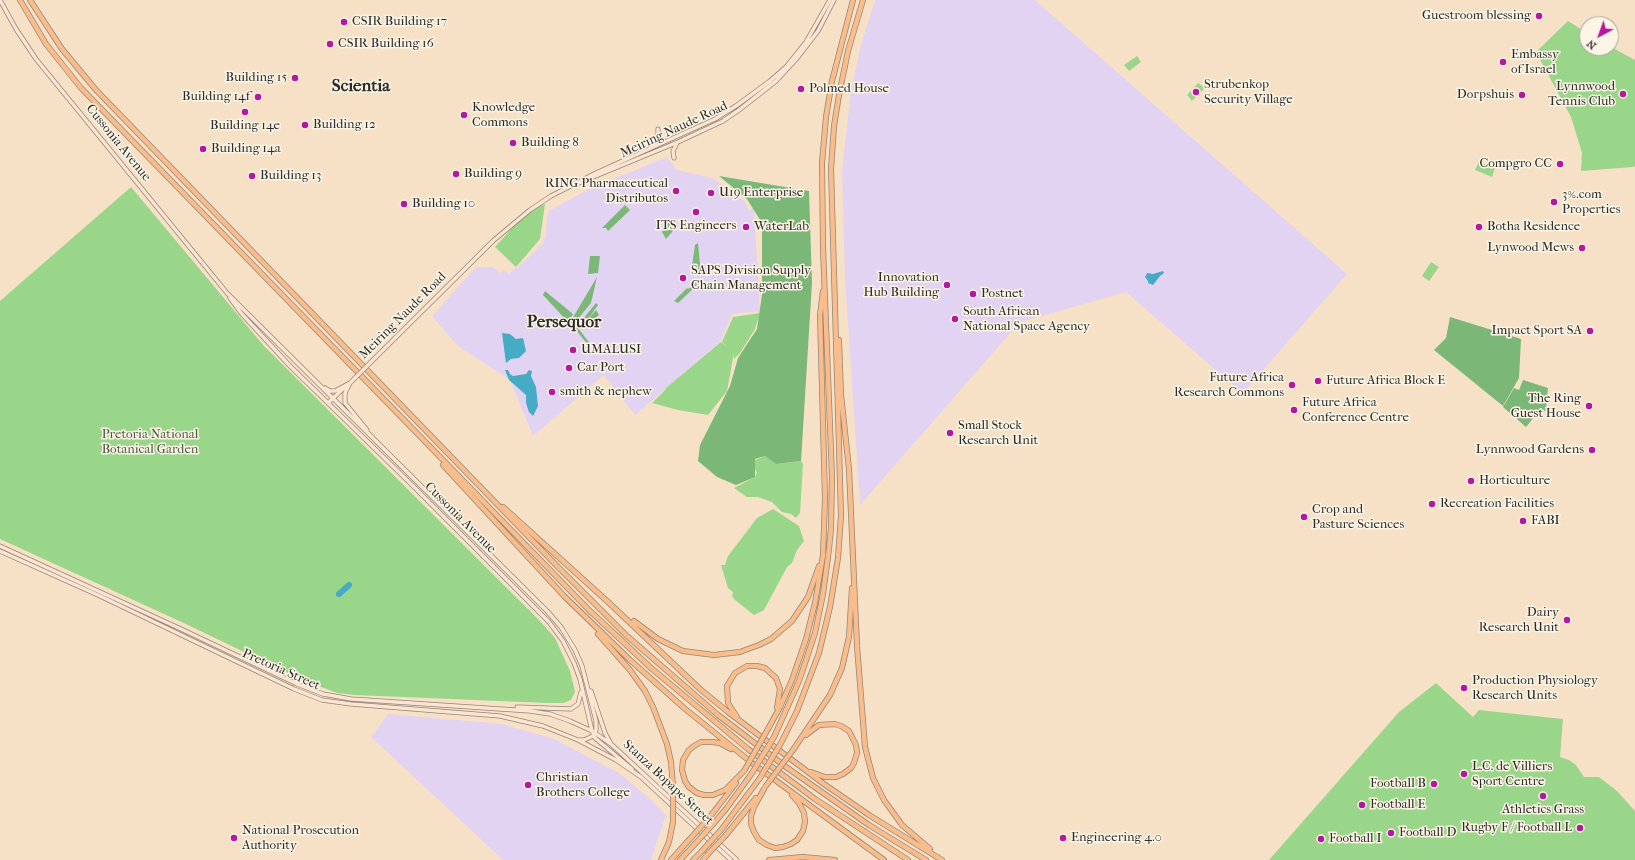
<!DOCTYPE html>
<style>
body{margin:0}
#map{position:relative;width:1635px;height:860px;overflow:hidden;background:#f6e1c7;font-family:"IM FELL French Canon",serif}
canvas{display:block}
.north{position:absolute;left:1579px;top:16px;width:40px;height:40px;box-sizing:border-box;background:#fcf5e5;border:1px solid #a8a49b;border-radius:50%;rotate:221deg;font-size:11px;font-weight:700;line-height:16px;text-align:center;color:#2b2b2b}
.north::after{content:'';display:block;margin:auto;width:14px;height:18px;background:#b5179e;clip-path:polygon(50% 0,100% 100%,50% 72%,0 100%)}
</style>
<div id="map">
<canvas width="1635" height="860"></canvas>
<div class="north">N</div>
</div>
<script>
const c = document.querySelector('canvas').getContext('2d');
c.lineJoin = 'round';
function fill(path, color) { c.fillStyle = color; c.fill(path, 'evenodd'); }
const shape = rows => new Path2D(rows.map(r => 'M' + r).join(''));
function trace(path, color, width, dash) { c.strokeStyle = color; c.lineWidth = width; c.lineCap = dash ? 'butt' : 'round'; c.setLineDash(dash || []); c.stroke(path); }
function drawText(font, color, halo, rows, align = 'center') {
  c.font = font + ' "IM FELL French Canon",serif'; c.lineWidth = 3; c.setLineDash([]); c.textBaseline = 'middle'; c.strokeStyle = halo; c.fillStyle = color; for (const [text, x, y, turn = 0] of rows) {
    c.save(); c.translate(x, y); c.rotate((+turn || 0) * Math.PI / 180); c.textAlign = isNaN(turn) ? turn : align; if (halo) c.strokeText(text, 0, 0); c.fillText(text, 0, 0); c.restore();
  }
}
const built = shape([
 [875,0,1035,0,1347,274,1243,393,1226,379,1126,292,1020,322,860,505,845,279,842,171,851,91,861,45],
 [667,157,677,170,713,178,744,201,749,210,754,208,760,311,732,314,721,341,635,415,604,375,533,436,510,380,458,346,432,316,476,267,492,267,501,273,502,271,505,270,509,274,516,267,518,267,543,243,546,235,547,217,549,211,589,189],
 [388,714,502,724,554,739,619,773,649,798,666,815,651,860,503,860,371,737]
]);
const green = shape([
 [1568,21,1587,33,1587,48,1611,47,1635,60,1635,166,1633,167,1581,171,1582,153,1571,117,1536,52],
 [1137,56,1141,62,1129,71,1124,65],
 [1198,83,1205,88,1192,101,1187,95],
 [1479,162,1495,168,1492,177,1475,170],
 [131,187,264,346,540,621,555,638,570,671,575,692,571,700,563,703,547,703,355,695,337,693,298,678,188,625,0,539,0,301],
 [545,204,540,239,516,267,495,247,528,210],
 [1431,262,1439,267,1429,281,1422,276],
 [760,313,755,329,740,353,734,359,734,353,727,391,708,415,678,410,652,403,666,389,666,388,721,342,728,347,722,342,733,317],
 [765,456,776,464,801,461,803,464,800,513,796,518,791,514,782,512,772,502,758,497,747,497,734,488,755,477,757,473,754,466,755,460],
 [773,509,799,526,804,541,797,550,792,563,787,567,764,610,754,615,735,600,732,596,733,592,728,588,721,565,725,565,728,556,757,518],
 [1436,683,1473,717,1479,710,1563,719,1560,757,1569,760,1576,765,1584,777,1599,777,1617,791,1635,811,1635,860,1269,860,1399,712]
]);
const forest = shape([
 [719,176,809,191,812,283,801,461,776,464,765,456,755,459,755,477,736,485,717,477,698,461,700,445,730,386,738,358,757,329,762,295,762,223,747,199],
 [625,205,630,210,608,231,606,228,602,228],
 [669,221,673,231,666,239,662,232],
 [698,243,701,275,691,273,695,245],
 [590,256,600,256,598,273,588,274],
 [597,277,591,303,572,326,569,324],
 [693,282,697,284,694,288,678,303,674,301,687,288,688,289,694,285],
 [545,291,573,314,568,322,543,295],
 [596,303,598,305,588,319,596,310,599,315,587,325,586,324,584,325,581,329,578,328,591,345,589,346,575,329],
 [1450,317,1521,339,1519,378,1503,406,1434,350,1446,338],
 [1523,380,1548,388,1546,410,1534,417,1526,427,1503,407,1514,388,1519,390]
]);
const water = shape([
 [1163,271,1164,273,1160,276,1153,285,1148,283,1148,281,1145,277,1147,273,1153,274],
 [502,333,510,334,516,339,523,338,526,351,519,358,511,359,506,363],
 [505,370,508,370,510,374,513,376,526,374,529,370,532,371,531,376,536,387,538,406,533,416,529,412,526,403,526,395,509,380]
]);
const river = shape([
 [339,594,349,585]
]);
const secondary = shape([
 [0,0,16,29,36,59,227,293,547,611,561,627,575,650,582,666,596,721,596,730,593,736,584,740,578,740],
 [652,147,658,139,658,129],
 [674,158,673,151,677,143],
 [574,185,678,142,723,121,739,110,776,81,798,57,818,31,834,0],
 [230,298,241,313,290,366,410,483,549,622,563,641,574,663,580,679,592,731,595,738,632,769],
 [376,357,494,240,530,210,551,196,596,173,715,119,736,106,770,81,786,67,806,42,830,0],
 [350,383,345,393,345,403,367,430],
 [325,388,330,391,335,391,350,383],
 [328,403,345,387],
 [0,546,181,629,297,684,323,694,351,699,530,711,550,714,570,721,592,731,611,744,737,860],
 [0,551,100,596,294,689,322,700,351,704,500,716,543,726,578,740,616,760,641,777,731,860],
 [591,691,605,733,610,742],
 [517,707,571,709,578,704,581,692]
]);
const highway = shape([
 [20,0,46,44,81,88,589,610,651,668,748,749,815,799,908,860],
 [30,0,62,49,96,90,556,565,627,636,718,715,786,767,869,825,926,860],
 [839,340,841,395,849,469,857,646,865,747,873,778,884,800,902,825,930,849],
 [443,465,564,596,630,660,684,708,752,763,884,860],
 [503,507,607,601,700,689,728,712,824,784,869,815,942,860],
 [634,621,658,639,683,651,714,655,740,652,759,645,771,639,792,621,808,597,819,566],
 [598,634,630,670,645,691,653,707,667,744,671,762,673,786],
 [737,717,728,703,727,686,735,673,747,666,757,666,765,668,776,678,780,689,777,708],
 [768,729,780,707,792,680,806,639,815,603,823,555,825,498,820,315,823,291],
 [806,735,819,725,835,724,841,726,849,731,856,745,857,753,854,763,851,768,843,774,836,777,825,777,811,772],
 [774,737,799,681,815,633,823,594,829,549,831,528,832,477,823,248,822,163,826,117,832,81,853,0],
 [781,743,797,711,819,653,830,607,838,558,841,516,831,169,834,126,839,95,848,51,863,0],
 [731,749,720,743,712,742,701,742,694,746,689,750,683,760,682,770,685,781,689,787,697,793,704,795,713,795,725,790,743,772],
 [793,750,830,695,842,668,849,637,852,588],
 [764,789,754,807,751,816,751,824,754,832,759,840,767,845,775,848,783,847,791,844,797,840,803,831,805,822,804,813,799,803,792,795],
 [709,818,736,783],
 [714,823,726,809,752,773],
 [721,830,760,778],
 [726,835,756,798],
 [661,860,669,842,673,822],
 [671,860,688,841],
 [680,860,695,844],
 [693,860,701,852],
 [703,860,707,855],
 [769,860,803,857,835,860]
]);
const secondaryBridge = shape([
 [351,382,376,357]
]);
const highwayBridge = shape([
 [744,771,768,729],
 [752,773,774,737],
 [760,778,781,743],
 [765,787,793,750],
 [673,822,673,786],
 [688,841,709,818],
 [695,844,714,823],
 [701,852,721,830],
 [707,855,726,835]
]);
const markers = [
 [1539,16,4,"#b5179e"],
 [344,22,4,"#b5179e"],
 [330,44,4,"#b5179e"],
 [1503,62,4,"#b5179e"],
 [295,78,4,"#b5179e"],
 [801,89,4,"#b5179e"],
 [1196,92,4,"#b5179e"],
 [1623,94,4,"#b5179e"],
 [1522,95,4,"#b5179e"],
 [258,97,4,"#b5179e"],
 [245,112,4,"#b5179e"],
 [464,115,4,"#b5179e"],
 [305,125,4,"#b5179e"],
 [513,143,4,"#b5179e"],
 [203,149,4,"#b5179e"],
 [1560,164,4,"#b5179e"],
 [456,174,4,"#b5179e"],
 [252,176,4,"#b5179e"],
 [676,191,4,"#b5179e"],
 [711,193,4,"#b5179e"],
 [1554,202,4,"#b5179e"],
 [404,204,4,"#b5179e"],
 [696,212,4,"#b5179e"],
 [746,227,4,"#b5179e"],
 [1479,227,4,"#b5179e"],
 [1582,248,4,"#b5179e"],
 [683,278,4,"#b5179e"],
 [947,285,4,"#b5179e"],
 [973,294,4,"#b5179e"],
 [955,319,4,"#b5179e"],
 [1590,331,4,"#b5179e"],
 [573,350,4,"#b5179e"],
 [569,368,4,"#b5179e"],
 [1318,381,4,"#b5179e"],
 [1292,385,4,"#b5179e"],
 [552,392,4,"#b5179e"],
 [1589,406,4,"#b5179e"],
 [1294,410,4,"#b5179e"],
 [950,433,4,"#b5179e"],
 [1592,450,4,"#b5179e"],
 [1471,481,4,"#b5179e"],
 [1432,504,4,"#b5179e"],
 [1304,517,4,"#b5179e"],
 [1523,521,4,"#b5179e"],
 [1567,620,4,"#b5179e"],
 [1464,688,4,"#b5179e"],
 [1464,774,4,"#b5179e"],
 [1434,784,4,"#b5179e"],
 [528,785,4,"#b5179e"],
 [1543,796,4,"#b5179e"],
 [1362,805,4,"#b5179e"],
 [1580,828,4,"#b5179e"],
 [1391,833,4,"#b5179e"],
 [234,838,4,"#b5179e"],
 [1063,838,4,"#b5179e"],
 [1321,839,4,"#b5179e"]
];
const poiNames = [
 ["Guestroom blessing",1531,16,"right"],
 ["CSIR Building 17",352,22],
 ["CSIR Building 16",338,44],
 ["Embassy",1511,55],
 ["of Israel",1511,70],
 ["Building 15",287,78,"right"],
 ["Strubenkop",1204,85],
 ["Security Village",1204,100],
 ["Lynnwood",1615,87,"right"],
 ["Tennis Club",1615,102,"right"],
 ["Polmed House",809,89],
 ["Dorpshuis",1514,95,"right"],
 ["Building 14f",250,97,"right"],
 ["Knowledge",472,108],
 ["Commons",472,123],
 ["Building 12",313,125],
 ["Building 14e",245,126,"center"],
 ["Building 8",521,143],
 ["Building 14a",211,149],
 ["Compgro CC",1552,164,"right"],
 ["Building 9",464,174],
 ["Building 13",260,176],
 ["RING Pharmaceutical",668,184,"right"],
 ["Distributos",668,199,"right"],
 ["U19 Enterprise",719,193],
 ["3%.com",1562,195],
 ["Properties",1562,210],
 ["Building 10",412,204],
 ["ITS Engineers",696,226,"center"],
 ["WaterLab",754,227],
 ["Botha Residence",1487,227],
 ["Lynwood Mews",1574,248,"right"],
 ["SAPS Division Supply",691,271],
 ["Chain Management",691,286],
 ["Innovation",939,278,"right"],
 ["Hub Building",939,293,"right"],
 ["Postnet",981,294],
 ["South African",963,312],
 ["National Space Agency",963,327],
 ["Impact Sport SA",1582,331,"right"],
 ["UMALUSI",581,350],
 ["Car Port",577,368],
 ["Future Africa",1284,378,"right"],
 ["Research Commons",1284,393,"right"],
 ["Future Africa Block E",1326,381],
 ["smith & nephew",560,392],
 ["The Ring",1581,399,"right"],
 ["Guest House",1581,414,"right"],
 ["Future Africa",1302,403],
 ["Conference Centre",1302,418],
 ["Small Stock",958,426],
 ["Research Unit",958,441],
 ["Lynnwood Gardens",1584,450,"right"],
 ["Horticulture",1479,481],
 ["Recreation Facilities",1440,504],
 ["Crop and",1312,510],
 ["Pasture Sciences",1312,525],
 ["FABI",1531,521],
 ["Dairy",1559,613,"right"],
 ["Research Unit",1559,628,"right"],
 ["Production Physiology",1472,681],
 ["Research Units",1472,696],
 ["L.C. de Villiers",1472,767],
 ["Sport Centre",1472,782],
 ["Christian",536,778],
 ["Brothers College",536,793],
 ["Football B",1426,784,"right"],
 ["Football E",1370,805],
 ["Athletics Grass",1543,810,"center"],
 ["Rugby F / Football L",1572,828,"right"],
 ["National Prosecution",242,831],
 ["Authority",242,846],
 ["Football D",1399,833],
 ["Engineering 4.0",1071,838],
 ["Football I",1329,839]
];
const streetNames = [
 ["Meiring Naude Road",674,130,-25],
 ["Cussonia Avenue",118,143,51],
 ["Meiring Naude Road",403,316,-45],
 ["Cussonia Avenue",460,518,45],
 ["Pretoria Street",281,670,24],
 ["Stanza Bopape Street",668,783,43]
];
const parkNames = [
 ["Pretoria National",150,435],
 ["Botanical Garden",150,450]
];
const districtNames = [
 ["Scientia",361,87],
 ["Persequor",564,323]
];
fill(built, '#e3d3f2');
fill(green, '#9ad68a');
fill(forest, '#7bb776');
fill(water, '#46abc5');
trace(river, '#46abc5', 6);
trace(secondary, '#908679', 5);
trace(highway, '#908679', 6);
trace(secondary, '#fde4d1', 3.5);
trace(highway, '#fabc8b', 4.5);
trace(secondaryBridge, '#908679', 5, []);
trace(highwayBridge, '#908679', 6, []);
trace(secondaryBridge, '#fde4d1', 3.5);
trace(highwayBridge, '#fabc8b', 4.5);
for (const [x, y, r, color] of markers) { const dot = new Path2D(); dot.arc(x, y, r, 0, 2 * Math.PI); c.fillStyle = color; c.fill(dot); trace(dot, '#fcf5e5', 1.5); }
drawText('13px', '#2b2b2b', '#fcf5e5', poiNames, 'left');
drawText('13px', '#2b2b2b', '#fcf5e5', streetNames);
drawText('13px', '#475643', '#fcf5e5', parkNames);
drawText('bold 17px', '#2b2b2b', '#fcf5e5', districtNames);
</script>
